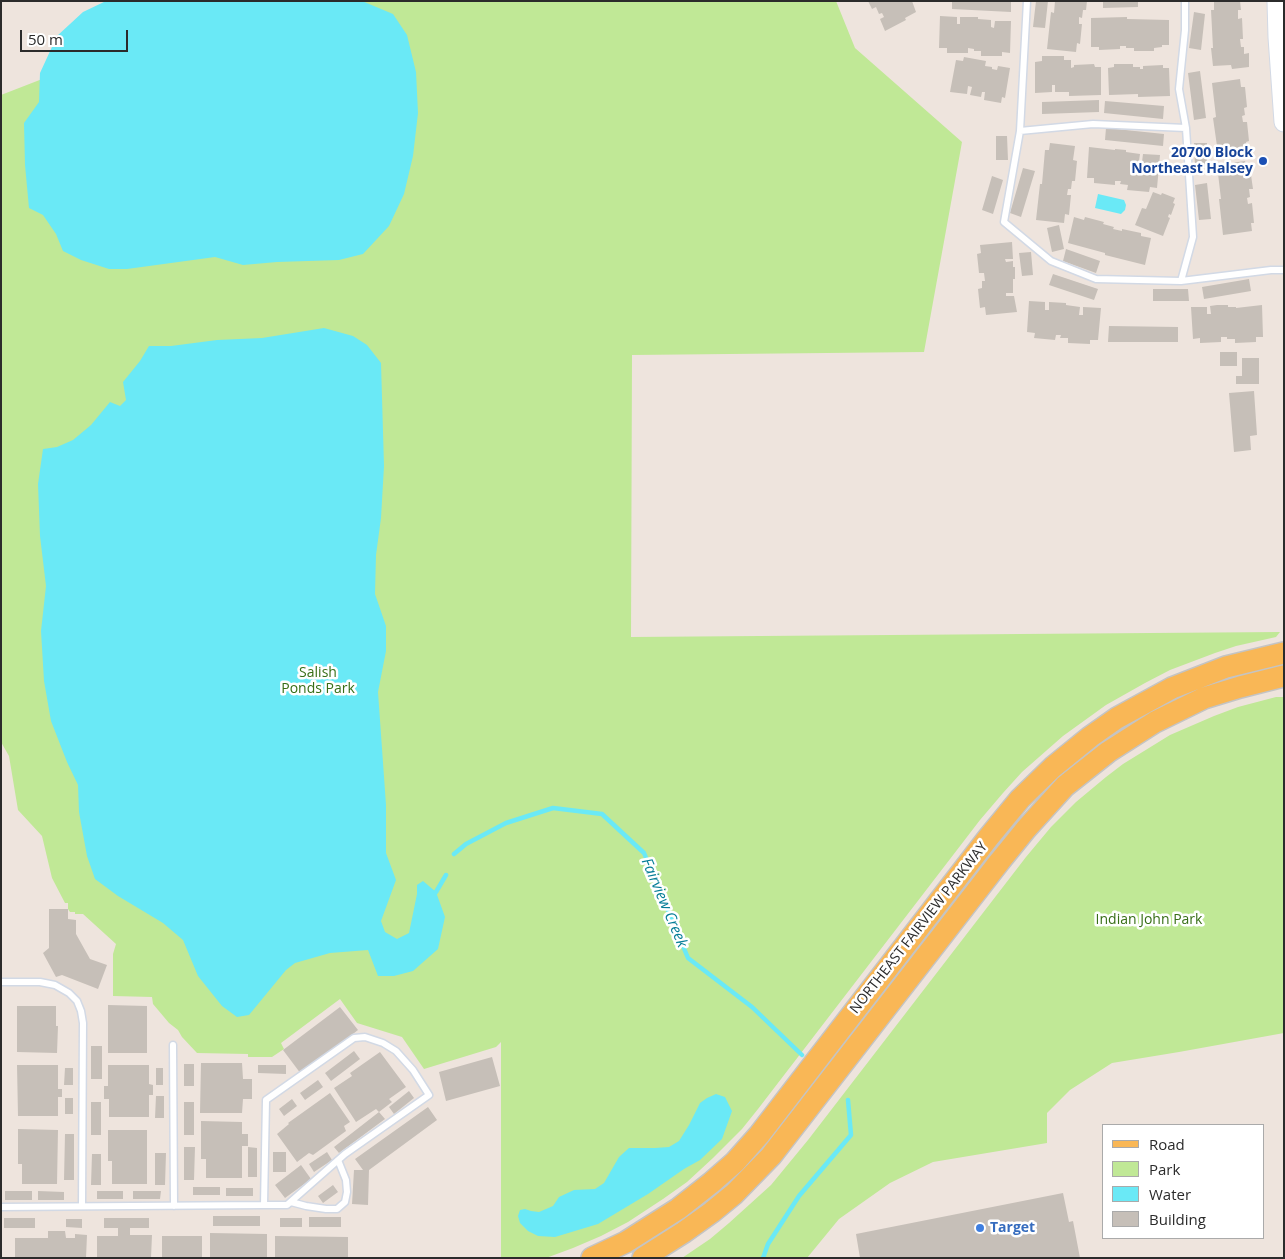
<!DOCTYPE html>
<style>
body{margin:0}
#map{position:relative;width:1285px;height:1259px;overflow:hidden;background:#eee4dd;font-family:"Open Sans",sans-serif}
canvas{display:block}
.frame{position:absolute;inset:0;border:2px solid #2b2b2b;pointer-events:none}
.legend{position:absolute;left:1102px;top:1124px;width:162px;height:115px;box-sizing:border-box;background:#fff;border:1px solid #aaa;margin:0;padding:6px 9px;list-style:none;font-size:15px;color:#2b2b2b}
.legend li{display:flex;align-items:center;gap:10px;height:25px}
.legend b{width:25px;border:1px solid #aaa}
.scale{position:absolute;left:20px;top:30px;width:108px;height:22px;box-sizing:border-box;border:2px solid #2b2b2b;border-top:0;padding-left:6px;font-size:15px;line-height:18px;white-space:nowrap;color:#2b2b2b;-webkit-text-stroke:4px #fff;paint-order:stroke}
</style>
<div id="map">
<canvas width="1285" height="1259"></canvas>
<div class="frame"></div>
<ul class="legend">
<li><b style="height:6px;background:#f9b756"></b>Road</li>
<li><b style="height:14px;background:#c0e896"></b>Park</li>
<li><b style="height:14px;background:#6ae9f6"></b>Water</li>
<li><b style="height:14px;background:#c6bfb8"></b>Building</li>
</ul>
<div class="scale">50 m</div>
</div>
<script>
const c = document.querySelector('canvas').getContext('2d');
c.lineJoin = 'round';
function fill(path, color) { c.fillStyle = color; c.fill(path, 'evenodd'); }
const shape = rows => new Path2D(rows.map(r => 'M' + r).join(''));
function trace(path, color, width, dash) { c.strokeStyle = color; c.lineWidth = width; c.lineCap = dash ? 'butt' : 'round'; c.setLineDash(dash || []); c.stroke(path); }
function drawText(font, color, halo, rows, align = 'center') {
  c.font = font + ' "Open Sans",sans-serif'; c.lineWidth = 5; c.setLineDash([]); c.textBaseline = 'middle'; c.strokeStyle = halo; c.fillStyle = color; for (const [text, x, y, turn = 0] of rows) {
    c.save(); c.translate(x, y); c.rotate((+turn || 0) * Math.PI / 180); c.textAlign = isNaN(turn) ? turn : align; if (halo) c.strokeText(text, 0, 0); c.fillText(text, 0, 0); c.restore();
  }
}
const green = shape([
 [243,1,836,1,855,48,962,142,924,352,632,355,631,637,1280,632,1276,637,1236,646,1215,653,1170,670,1145,683,1106,705,1063,736,1022,772,1003,793,980,820,758,1109,742,1129,713,1158,687,1182,663,1199,628,1222,601,1236,573,1248,546,1258,501,1258,501,1042,496,1047,424,1069,402,1037,357,1023,340,999,281,1043,284,1049,272,1057,248,1057,248,1054,197,1053,182,1037,178,1030,169,1023,153,1004,152,997,113,996,113,954,116,944,83,914,75,914,75,912,70,912,68,909,68,903,65,903,52,878,42,836,18,810,9,756,1,742,1,95],
 [1276,697,1284,697,1284,1033,1179,1052,1112,1063,1070,1090,1047,1113,1047,1143,933,1162,890,1183,839,1219,807,1258,682,1258,710,1239,729,1223,771,1185,808,1140,1026,857,1051,827,1076,802,1106,777,1123,764,1170,735,1214,716,1238,707]
]);
const water = shape([
 [106,1,362,1,393,14,407,35,416,72,418,113,413,156,404,194,389,226,363,254,339,260,277,262,243,265,215,257,127,269,109,269,81,260,63,251,56,234,43,215,29,208,25,165,24,123,39,102,40,73,57,36,83,12],
 [1098,194,1124,200,1126,205,1125,210,1121,214,1095,208],
 [324,328,353,336,367,345,381,363,384,466,381,518,376,555,375,594,386,626,386,651,378,692,386,805,386,853,396,880,381,921,385,932,397,939,409,933,417,894,417,885,423,881,436,892,445,917,438,949,413,971,394,976,378,976,368,950,330,953,295,963,286,970,249,1015,237,1017,222,1006,198,976,183,940,163,923,118,896,95,879,87,856,79,812,78,785,67,762,51,721,44,681,41,631,46,586,40,536,38,484,43,449,57,447,73,440,91,425,110,402,120,406,126,400,123,382,140,361,149,346,171,346,217,340,262,338],
 [716,1094,725,1097,732,1111,722,1139,700,1160,684,1169,648,1194,598,1224,555,1237,538,1236,528,1231,520,1223,518,1216,520,1210,525,1209,531,1211,539,1212,553,1206,559,1197,574,1190,595,1189,604,1183,619,1157,629,1148,655,1148,669,1147,679,1141,689,1125,700,1103,707,1098]
]);
const stream = shape([
 [454,854,466,844,506,823,553,808,602,814,644,853,688,958,752,1007,802,1055],
 [436,892,446,875],
 [763,1258,768,1244,799,1196,851,1135,848,1100]
]);
const building = shape([
 [868,1,912,1,916,12,905,18,906,20,885,31,880,19,884,17,882,13,879,14,876,7,872,9],
 [952,1,1011,1,1011,12,952,9],
 [1036,1,1048,1,1045,28,1033,27],
 [1055,1,1087,1,1086,10,1083,10,1082,18,1079,17,1079,24,1082,24,1080,44,1077,43,1076,52,1047,49,1051,12,1054,13],
 [1103,1,1138,1,1138,7,1103,8],
 [1214,1,1240,1,1241,10,1238,10,1238,19,1242,18,1243,39,1240,39,1241,47,1244,47,1244,54,1249,53,1249,67,1232,69,1231,65,1213,66,1211,48,1213,48,1211,10,1214,10],
 [1194,12,1205,14,1201,50,1189,48],
 [940,16,957,17,957,24,960,24,960,17,978,17,978,19,991,20,991,27,994,28,995,21,1011,21,1010,53,1002,52,1002,56,981,56,981,51,974,51,974,49,968,48,968,53,947,53,947,48,939,48],
 [1127,17,1127,19,1169,20,1169,45,1162,45,1162,47,1154,48,1154,51,1134,51,1134,48,1126,48,1126,46,1120,46,1120,49,1099,50,1099,47,1091,47,1091,18],
 [1042,56,1064,56,1064,60,1071,60,1071,68,1074,67,1074,65,1094,64,1095,67,1101,67,1101,95,1069,96,1069,92,1055,92,1055,85,1052,85,1052,92,1035,93,1035,62,1042,61],
 [964,57,986,61,985,66,992,67,992,69,997,70,998,66,1010,68,1005,98,1002,97,1001,103,984,100,985,92,982,92,981,97,970,95,972,87,968,86,967,94,950,92,956,60,963,61],
 [1114,64,1133,64,1133,67,1140,67,1140,69,1143,69,1143,66,1163,65,1163,68,1169,68,1170,96,1138,97,1138,94,1109,95,1108,68,1114,67],
 [1200,71,1206,118,1194,120,1188,73],
 [1240,79,1241,87,1245,87,1247,107,1244,108,1245,115,1242,116,1243,122,1247,122,1249,141,1246,142,1247,150,1218,153,1213,118,1216,117,1212,83],
 [1099,100,1099,112,1042,114,1042,102],
 [1105,101,1164,106,1163,119,1104,113],
 [1106,128,1164,134,1163,146,1105,140],
 [996,136,1007,136,1008,160,996,160],
 [1050,143,1075,146,1073,160,1077,161,1075,181,1072,181,1071,189,1068,189,1067,195,1071,195,1069,215,1065,214,1064,223,1036,220,1040,184,1042,184,1045,150,1049,150],
 [1194,143,1207,143,1207,167,1195,167],
 [1089,147,1115,150,1115,149,1126,150,1126,152,1140,154,1139,161,1142,162,1143,154,1160,155,1157,188,1150,187,1149,192,1127,190,1128,185,1120,184,1121,181,1115,181,1115,185,1094,183,1094,178,1087,178],
 [1245,161,1247,169,1250,168,1253,189,1249,189,1250,197,1247,198,1248,204,1252,203,1254,223,1251,223,1252,231,1223,235,1219,199,1221,199,1217,165],
 [1023,168,1035,171,1021,217,1010,213],
 [992,176,1003,180,993,214,982,210],
 [1207,183,1211,219,1199,220,1195,185],
 [1153,192,1161,195,1162,193,1175,198,1173,203,1175,204,1171,215,1169,214,1168,217,1170,218,1163,236,1135,225,1142,208,1146,209],
 [1074,217,1084,220,1085,217,1104,222,1103,224,1114,227,1113,229,1122,231,1122,229,1141,233,1141,236,1151,238,1145,265,1105,255,1105,253,1068,243],
 [1059,225,1064,249,1052,252,1047,228],
 [1012,242,1013,259,1005,259,1006,262,1013,261,1013,267,1015,267,1015,279,1013,279,1013,293,1006,293,1006,296,1014,296,1017,312,986,315,985,307,980,308,978,289,982,288,982,281,985,281,984,273,979,273,977,254,981,253,980,245],
 [1066,249,1100,261,1096,273,1063,261],
 [1031,252,1033,275,1022,276,1019,253],
 [1053,274,1098,289,1094,300,1049,285],
 [1249,279,1251,291,1204,299,1202,287],
 [1153,289,1188,289,1189,301,1153,301],
 [1029,301,1045,302,1045,310,1049,310,1049,302,1066,303,1066,305,1080,307,1079,315,1083,315,1083,307,1101,308,1098,340,1090,340,1090,344,1068,343,1068,338,1060,338,1061,335,1056,335,1055,340,1034,338,1035,333,1027,332],
 [1217,305,1228,305,1228,307,1236,307,1236,308,1262,305,1263,337,1256,337,1256,342,1235,343,1235,339,1227,339,1227,337,1221,337,1221,342,1200,343,1200,338,1193,339,1191,307,1207,307,1207,314,1211,314,1210,306],
 [1109,326,1178,327,1178,342,1108,342],
 [1220,352,1237,352,1237,366,1220,366],
 [1242,358,1259,358,1259,384,1236,384,1236,376,1242,376],
 [1254,391,1257,435,1250,436,1251,450,1234,452,1229,393],
 [49,909,68,909,68,919,76,920,76,934,90,959,107,965,98,989,62,975,56,977,43,953,49,948],
 [108,1005,147,1006,147,1053,108,1053],
 [17,1006,56,1006,56,1026,58,1026,57,1053,17,1052],
 [340,1007,358,1030,301,1074,283,1050],
 [91,1046,102,1046,102,1079,91,1079],
 [354,1051,360,1059,331,1081,325,1073],
 [380,1052,406,1087,389,1099,392,1102,379,1112,376,1109,356,1122,334,1088,352,1076,350,1073],
 [492,1057,500,1086,446,1101,439,1072],
 [201,1063,242,1063,243,1079,252,1079,252,1099,243,1099,242,1113,200,1113],
 [184,1064,194,1064,194,1086,184,1086],
 [17,1065,58,1065,58,1089,62,1089,62,1097,58,1097,58,1116,18,1116],
 [108,1065,149,1065,149,1084,153,1085,153,1095,149,1095,149,1117,109,1117,109,1099,104,1099,104,1086,108,1086],
 [258,1065,286,1065,286,1074,258,1073],
 [65,1068,73,1068,73,1085,64,1085],
 [156,1068,163,1068,163,1085,156,1085],
 [318,1080,323,1087,305,1100,300,1093],
 [409,1091,414,1098,394,1114,389,1107],
 [330,1093,350,1122,344,1126,346,1131,313,1155,309,1153,297,1162,277,1134,289,1124,288,1123],
 [156,1096,164,1096,164,1118,155,1118],
 [65,1098,73,1098,73,1114,65,1114],
 [292,1099,297,1106,284,1116,279,1109],
 [91,1102,101,1102,101,1135,91,1135],
 [184,1102,194,1102,194,1135,184,1135],
 [428,1107,437,1120,369,1170,368,1205,352,1204,354,1170,363,1170,355,1159],
 [379,1112,385,1119,339,1153,334,1147],
 [201,1121,242,1122,242,1134,248,1134,248,1146,242,1146,242,1178,206,1178,206,1159,201,1159],
 [18,1129,58,1130,57,1184,22,1184,22,1164,18,1164],
 [108,1130,147,1130,147,1184,112,1184,112,1161,108,1161],
 [65,1134,74,1134,74,1180,64,1180],
 [184,1147,195,1147,194,1180,184,1180],
 [248,1147,257,1148,257,1177,248,1177],
 [273,1152,286,1152,286,1172,273,1172],
 [327,1152,332,1160,314,1172,309,1164],
 [155,1153,166,1153,165,1185,155,1185],
 [92,1154,101,1154,101,1185,91,1185],
 [301,1165,311,1179,285,1198,275,1185],
 [333,1185,338,1192,323,1203,318,1196],
 [193,1187,220,1187,220,1195,193,1195],
 [226,1188,253,1188,253,1196,226,1196],
 [5,1191,32,1191,32,1200,5,1200],
 [38,1191,64,1192,64,1200,38,1200],
 [97,1191,123,1191,123,1199,97,1199],
 [133,1191,161,1191,160,1199,133,1199],
 [1063,1193,1069,1222,1073,1221,1080,1258,860,1258,856,1234],
 [213,1216,260,1216,260,1226,213,1226],
 [309,1217,341,1217,341,1227,309,1227],
 [4,1218,35,1218,35,1228,4,1228],
 [104,1218,149,1218,149,1228,130,1228,130,1235,152,1235,151,1258,97,1258,97,1236,118,1236,118,1228,104,1228],
 [280,1218,302,1218,302,1227,280,1227],
 [66,1219,82,1219,82,1228,66,1227],
 [48,1231,65,1231,66,1238,75,1238,75,1234,87,1235,86,1258,15,1258,15,1238,48,1238],
 [210,1233,267,1234,267,1258,210,1258],
 [162,1236,202,1236,202,1258,162,1258],
 [275,1236,348,1237,348,1258,275,1258]
]);
const lane = shape([
 [1027,1,1020,131,1093,124,1186,128,1193,237,1181,281,1271,270,1284,270],
 [1185,1,1185,30,1179,89,1186,128],
 [1020,131,1004,222,1051,261,1096,279,1181,281],
 [1,982,40,982,55,985,69,993,77,1001,81,1011,83,1023,82,1206],
 [173,1045,174,1206],
 [291,1202,306,1206,326,1209,337,1209,345,1202,347,1192,346,1180,338,1160],
 [1,1207,264,1205,287,1205,345,1154,429,1095,413,1070,396,1051,383,1043,365,1037,354,1038,266,1100,264,1205]
]);
const secondary = shape([
 [1277,1,1278,37,1284,122]
]);
const primary = shape([
 [592,1258,626,1242,678,1209,711,1183,735,1162,759,1135,988,838,1020,799,1053,767,1090,737,1117,718,1172,688,1226,667,1284,653],
 [643,1258,684,1232,712,1212,734,1194,771,1156,1000,861,1026,829,1065,786,1108,752,1155,722,1204,698,1240,687,1284,676]
]);
const markers = [
 [1263,161,5,"#1a4fb4"],
 [980,1228,5,"#3f7fe0"]
];
const transitNames = [
 ["20700 Block",1253,153],
 ["Northeast Halsey",1253,169]
];
const parkNames = [
 ["Salish",318,673],
 ["Ponds Park",318,689],
 ["Indian John Park",1149,920]
];
const streetNames = [
 ["NORTHEAST FAIRVIEW PARKWAY",919,928,-52]
];
const shopNames = [
 ["Target",990,1228]
];
const waterNames = [
 ["Fairview Creek",664,903,67]
];
fill(green, '#c0e896');
fill(water, '#6ae9f6');
trace(stream, '#6ae9f6', 4.5);
fill(building, '#c6bfb8');
trace(lane, '#d2d9e5', 9);
trace(secondary, '#d2d9e5', 21);
trace(primary, '#c4c4c4', 24);
trace(lane, '#fff', 6);
trace(secondary, '#fff', 19);
trace(primary, '#f9b756', 21);
for (const [x, y, r, color] of markers) { const dot = new Path2D(); dot.arc(x, y, r, 0, 2 * Math.PI); c.fillStyle = color; c.fill(dot); trace(dot, '#fff', 2); }
drawText('bold 14px', '#164399', '#fff', transitNames, 'right');
drawText('14px', '#376e16', '#fff', parkNames);
drawText('14px', '#2b2b2b', '#fff', streetNames);
drawText('bold 14px', '#366cbe', '#fff', shopNames, 'left');
drawText('italic 15px', '#067e97', '#fff', waterNames);
</script>
